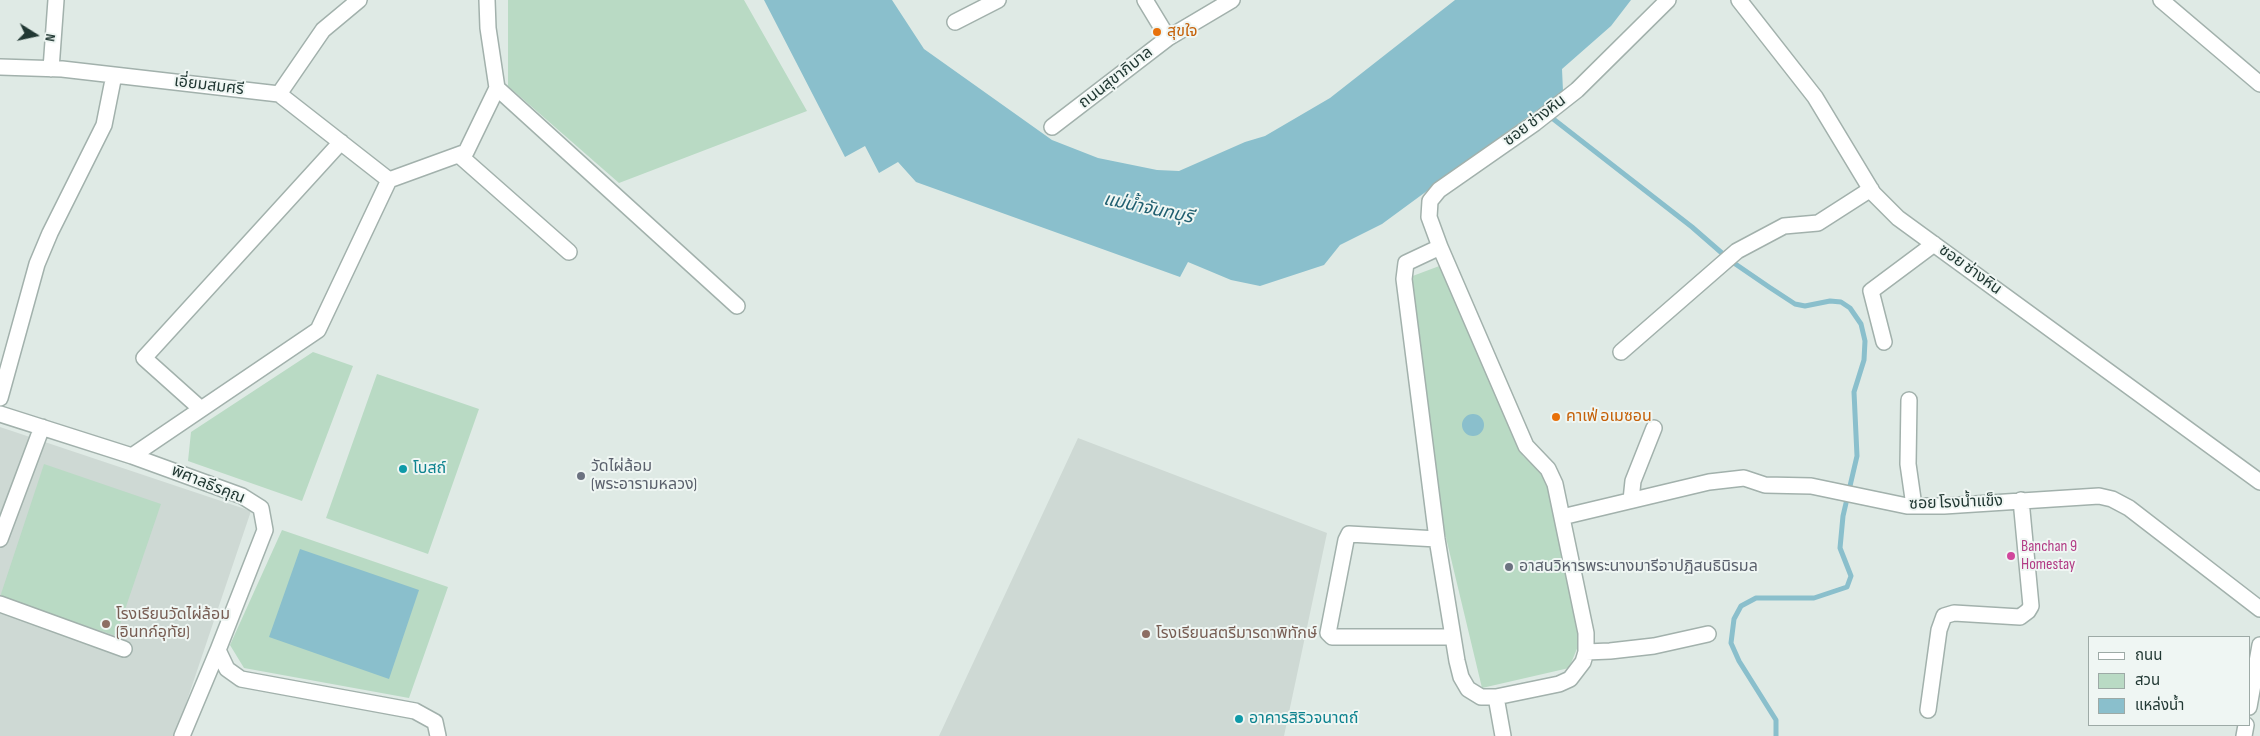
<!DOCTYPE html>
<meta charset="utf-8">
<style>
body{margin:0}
#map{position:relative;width:2260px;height:736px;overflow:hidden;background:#dfeae5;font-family:"Sofia Sans Condensed","Noto Sans Thai",sans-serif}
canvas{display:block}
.legend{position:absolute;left:2088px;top:636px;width:162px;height:90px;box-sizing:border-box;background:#eff6f3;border:1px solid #9daaa6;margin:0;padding:6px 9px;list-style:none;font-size:15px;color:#213833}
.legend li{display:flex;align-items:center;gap:10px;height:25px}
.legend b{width:25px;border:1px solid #9daaa6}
.north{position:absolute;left:10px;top:10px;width:50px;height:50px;-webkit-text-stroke:4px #eff6f3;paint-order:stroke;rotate:100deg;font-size:14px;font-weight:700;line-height:20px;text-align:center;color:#213833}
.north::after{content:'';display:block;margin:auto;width:18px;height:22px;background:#213833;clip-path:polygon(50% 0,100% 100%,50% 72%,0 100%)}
</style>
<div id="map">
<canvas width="2260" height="736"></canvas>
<ul class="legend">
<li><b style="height:6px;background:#fff"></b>ถนน</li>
<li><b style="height:14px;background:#b9dac4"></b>สวน</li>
<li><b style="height:14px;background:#8abfcc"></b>แหล่งน้ำ</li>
</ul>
<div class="north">N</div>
</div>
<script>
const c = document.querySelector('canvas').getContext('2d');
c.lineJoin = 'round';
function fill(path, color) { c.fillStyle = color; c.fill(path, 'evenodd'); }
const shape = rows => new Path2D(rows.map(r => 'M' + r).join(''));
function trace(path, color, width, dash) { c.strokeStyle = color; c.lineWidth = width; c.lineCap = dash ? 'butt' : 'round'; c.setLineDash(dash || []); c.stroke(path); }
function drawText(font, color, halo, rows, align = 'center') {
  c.font = font + ' "Sofia Sans Condensed","Noto Sans Thai",sans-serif'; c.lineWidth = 4; c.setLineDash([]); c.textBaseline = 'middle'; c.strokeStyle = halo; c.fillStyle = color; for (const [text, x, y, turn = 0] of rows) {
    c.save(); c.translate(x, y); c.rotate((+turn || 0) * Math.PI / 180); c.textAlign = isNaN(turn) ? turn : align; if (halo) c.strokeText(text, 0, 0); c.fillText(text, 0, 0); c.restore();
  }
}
const built = shape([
 [0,427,251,511,175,736,0,736],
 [1078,438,1327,533,1284,736,939,736]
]);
const green = shape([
 [508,0,744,0,807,111,619,183,508,86],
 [1442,265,1523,456,1545,476,1581,639,1569,668,1482,688,1437,500,1410,277],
 [313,352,353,366,302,501,188,461,191,432],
 [377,374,479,409,428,554,326,518],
 [44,464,161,504,116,636,0,597],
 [282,530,448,587,409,698,244,668,230,645]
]);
const water = shape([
 [764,0,892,0,924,49,1052,140,1098,158,1157,170,1179,171,1245,142,1265,136,1330,98,1455,0,1631,0,1611,26,1562,69,1563,91,1382,224,1340,245,1324,265,1260,286,1231,280,1188,262,1180,277,916,182,898,162,879,173,865,146,845,157],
 '1462 425a11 11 0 1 1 22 0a11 11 0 1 1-22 0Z',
 [300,549,419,590,389,679,269,637]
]);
const stream = shape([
 [1534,104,1692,227,1731,261,1769,287,1795,304,1805,306,1830,301,1841,302,1850,308,1861,324,1865,341,1864,360,1854,392,1857,456,1843,516,1840,548,1851,576,1847,587,1814,598,1756,598,1741,606,1734,619,1731,643,1739,661,1776,720,1776,736]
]);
const minor = shape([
 [1145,0,1168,38],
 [1739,0,1815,97,1873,193,1898,218,2260,482],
 [2161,0,2260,84],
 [955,22,998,0],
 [0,67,62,69,279,94,389,180],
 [51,69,56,0],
 [497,88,737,306],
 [279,94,323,30,359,0],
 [1052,127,1168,38,1232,0],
 [459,155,569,252],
 [1440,247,1406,263,1404,279,1437,539,1457,661,1461,677,1468,689,1481,697,1496,697,1559,684,1570,679,1583,662,1586,652,1586,633,1555,484,1548,469,1526,446,1440,247,1429,217,1430,201,1439,190,1535,123,1577,90,1668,0],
 [1884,342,1871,291,1934,244],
 [1621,352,1737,251,1784,226,1818,223,1871,189],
 [0,398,37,264,50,233,104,125,114,75],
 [1909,400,1908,464,1914,506],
 [201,409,144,358,341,142],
 [0,414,132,456,242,496,261,508,265,530,218,650,227,669,241,679,415,711,435,722,438,736],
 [132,456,318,330,389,180,466,152,497,88,488,28,487,0],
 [1631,500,1633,481,1654,428],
 [1562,517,1709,482,1744,478,1765,485,1811,486,1907,506,1944,506,2099,496,2112,499,2129,508,2260,609],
 [0,539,42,427],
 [1437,539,1349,534,1346,540,1328,633,1332,637,1452,637],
 [0,604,124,649],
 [1586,652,1610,651,1654,646,1708,634],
 [1496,697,1503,736],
 [2249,707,2260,645],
 [1928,710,1939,630,1944,616,1954,613,2020,617,2028,611,2031,606,2021,500],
 [182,736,218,650],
 [2244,736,2246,725]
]);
const markers = [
 [1157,32,5,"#e8710a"],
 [1556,417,5,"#e8710a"],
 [403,469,5,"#0f9aa8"],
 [581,476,5,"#6b7280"],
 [2011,556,5,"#d1479c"],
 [1509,567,5,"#6b7280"],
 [106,624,5,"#8d6e63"],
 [1146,634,5,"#8d6e63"],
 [1239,719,5,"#0f9aa8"]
];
const foodNames = [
 ["สุขใจ",1167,32],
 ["คาเฟ่ อเมซอน",1566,417]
];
const streetNames = [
 ["ถนนสุขาภิบาล",1116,78,-38],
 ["เอี่ยมสมศรี",209,86,7],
 ["ซอย ช่างหิน",1535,121,-37],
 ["ซอย ช่างหิน",1970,270,36],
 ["พิศาลธีรคุณ",208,485,22],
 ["ซอย โรงน้ำแข็ง",1956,503,-2]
];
const worshipNames = [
 ["วัดไผ่ล้อม",591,467],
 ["(พระอารามหลวง)",591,485],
 ["อาสนวิหารพระนางมารีอาปฏิสนธินิรมล",1519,567]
];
const cultureNames = [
 ["โบสถ์",413,469],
 ["อาคารสิริวจนาตถ์",1249,719]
];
const hotelNames = [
 ["Banchan 9",2021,547],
 ["Homestay",2021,565]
];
const educationNames = [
 ["โรงเรียนวัดไผ่ล้อม",116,615],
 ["(อินทก์อุทัย)",116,633],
 ["โรงเรียนสตรีมารดาพิทักษ์",1156,634]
];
const waterNames = [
 ["แม่น้ำจันทบุรี",1148,209,12]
];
fill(built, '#ced9d4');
fill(green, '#b9dac4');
fill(water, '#8abfcc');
trace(stream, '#8abfcc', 5);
trace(minor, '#a2b1ac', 18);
trace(minor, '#fff', 15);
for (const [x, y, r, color] of markers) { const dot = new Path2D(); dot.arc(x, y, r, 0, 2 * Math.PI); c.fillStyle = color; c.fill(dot); trace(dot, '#eff6f3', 2); }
drawText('16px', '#c56008', '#eff6f3', foodNames, 'left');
drawText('16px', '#213833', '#eff6f3', streetNames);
drawText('16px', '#5b616d', '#eff6f3', worshipNames, 'left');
drawText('16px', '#0d838f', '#eff6f3', cultureNames, 'left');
drawText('16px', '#b23c85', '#eff6f3', hotelNames, 'left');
drawText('16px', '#785e54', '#eff6f3', educationNames, 'left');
drawText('italic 18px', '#205f70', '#eff6f3', waterNames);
</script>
